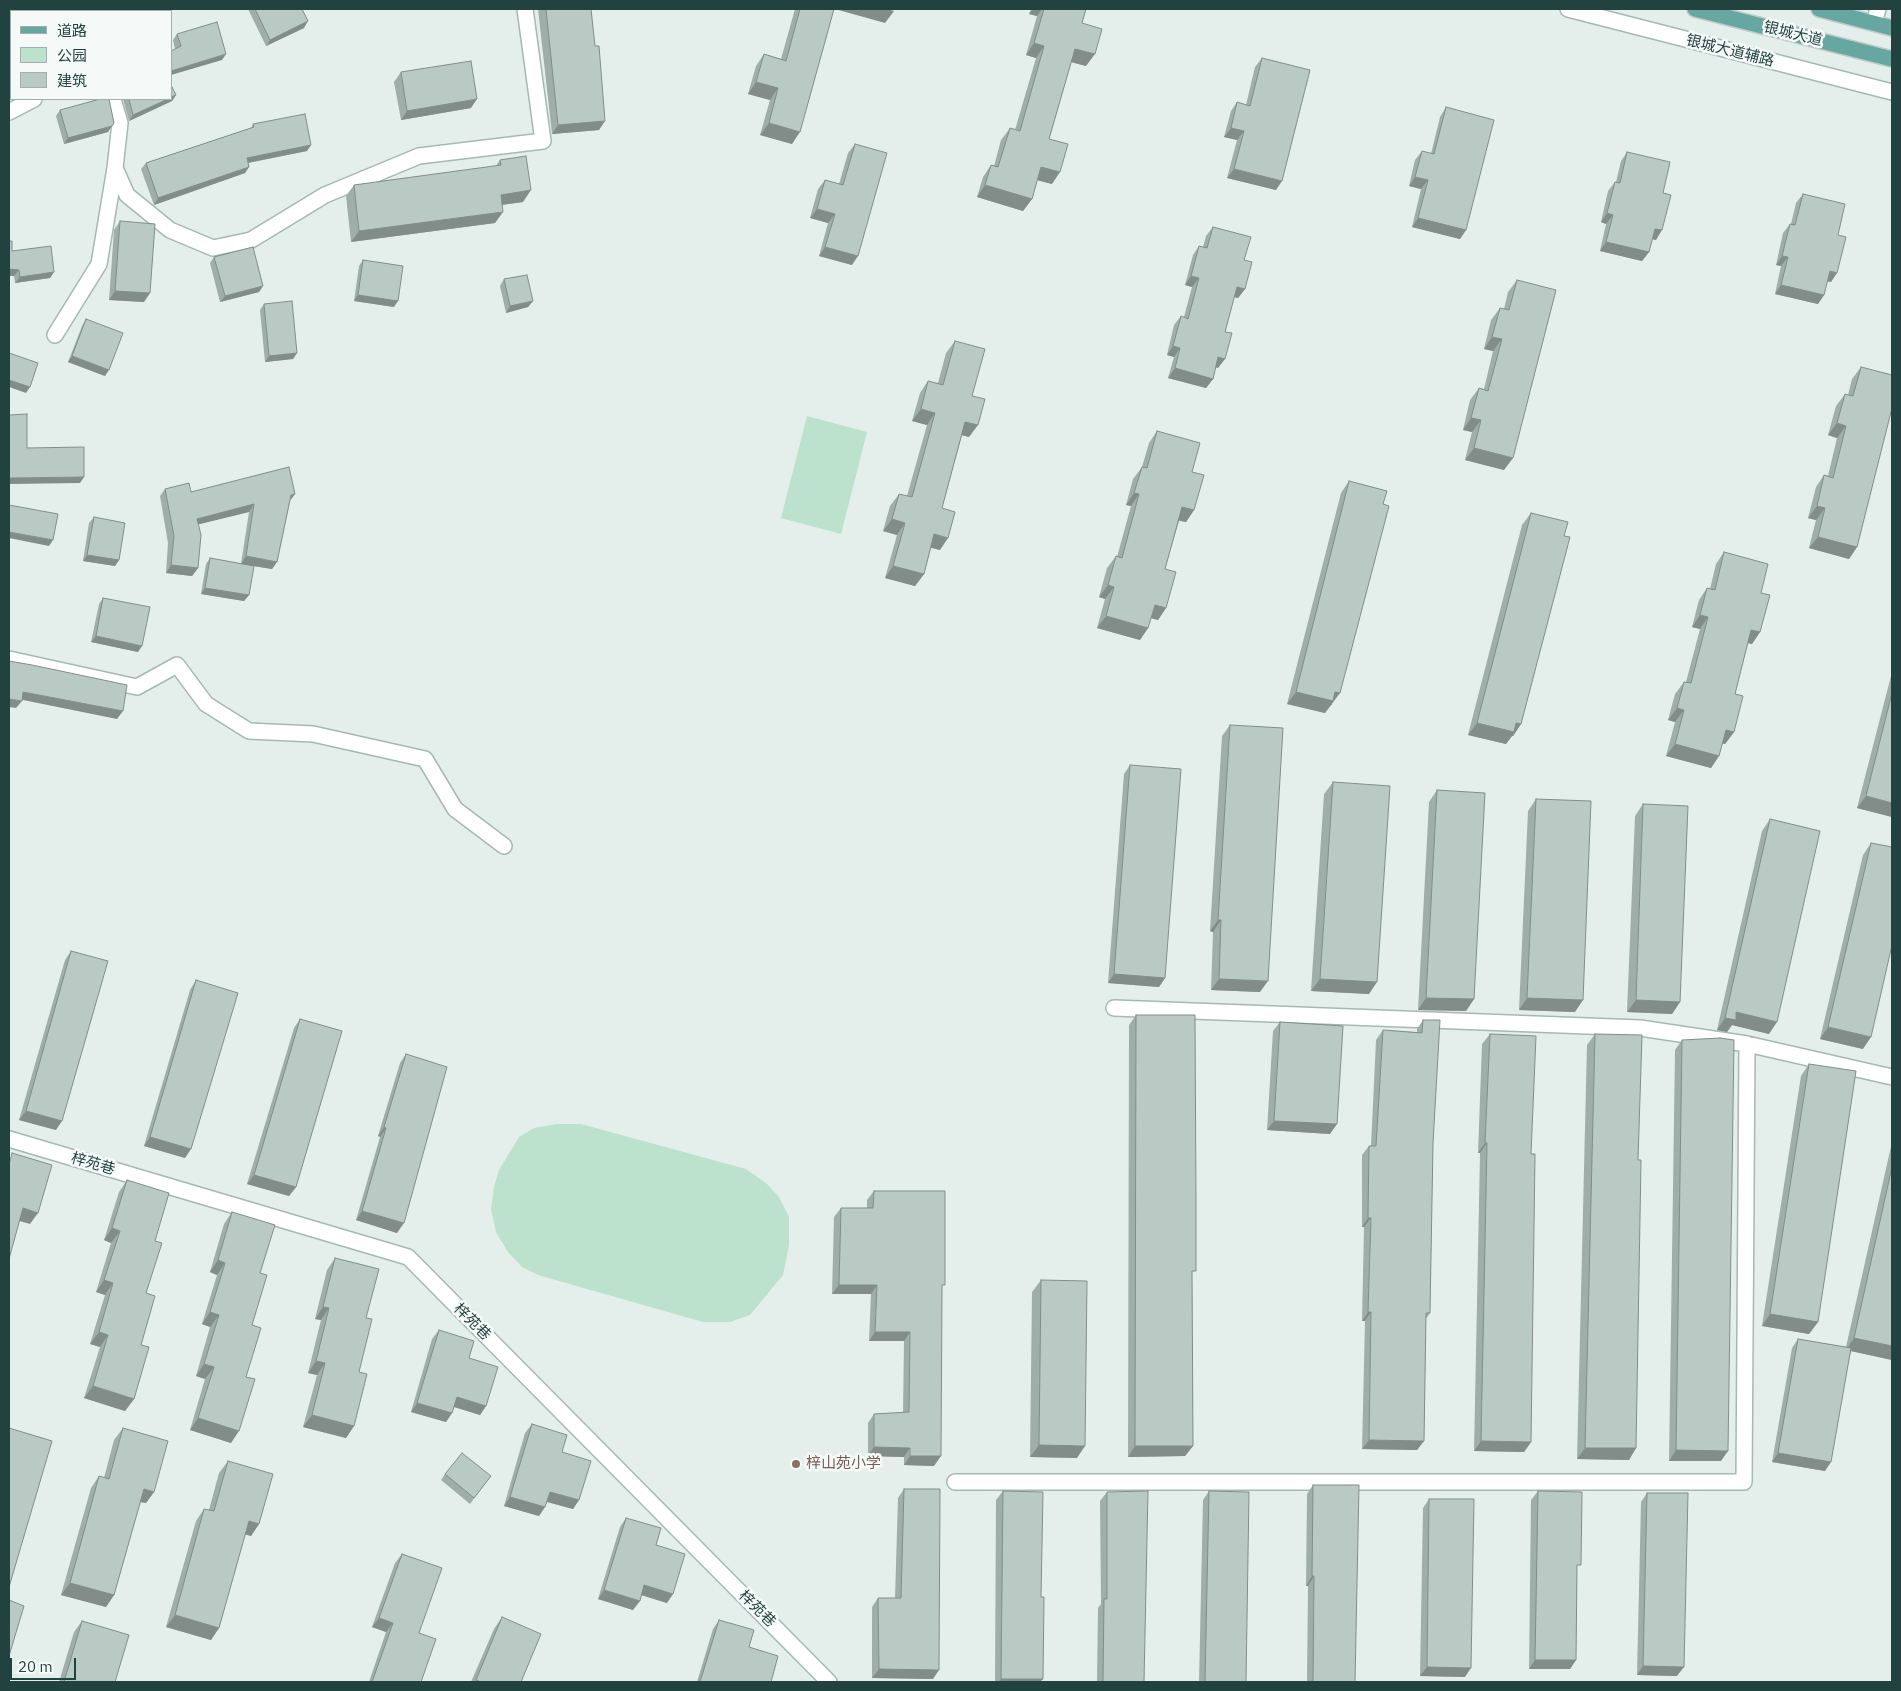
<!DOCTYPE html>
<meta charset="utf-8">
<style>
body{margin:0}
#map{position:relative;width:1901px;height:1691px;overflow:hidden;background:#e4efec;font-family:"IBM Plex Sans","Noto Sans SC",sans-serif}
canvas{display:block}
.frame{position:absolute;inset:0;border:10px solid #22423f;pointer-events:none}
.legend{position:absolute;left:10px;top:10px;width:162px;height:90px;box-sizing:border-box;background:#f5faf9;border:1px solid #a1b0af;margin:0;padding:6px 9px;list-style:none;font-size:15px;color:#22423f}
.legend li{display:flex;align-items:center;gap:10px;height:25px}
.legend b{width:25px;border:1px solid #a1b0af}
.scale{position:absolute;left:10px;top:1658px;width:66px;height:22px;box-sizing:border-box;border:2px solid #22423f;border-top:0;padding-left:6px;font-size:15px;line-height:18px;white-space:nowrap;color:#22423f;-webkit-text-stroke:4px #f5faf9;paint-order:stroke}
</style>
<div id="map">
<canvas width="1901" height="1691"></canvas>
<div class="frame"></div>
<ul class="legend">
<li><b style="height:6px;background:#66a7a1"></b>道路</li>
<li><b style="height:14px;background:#bce1cc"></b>公园</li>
<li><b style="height:14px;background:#b9cac5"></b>建筑</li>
</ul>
<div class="scale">20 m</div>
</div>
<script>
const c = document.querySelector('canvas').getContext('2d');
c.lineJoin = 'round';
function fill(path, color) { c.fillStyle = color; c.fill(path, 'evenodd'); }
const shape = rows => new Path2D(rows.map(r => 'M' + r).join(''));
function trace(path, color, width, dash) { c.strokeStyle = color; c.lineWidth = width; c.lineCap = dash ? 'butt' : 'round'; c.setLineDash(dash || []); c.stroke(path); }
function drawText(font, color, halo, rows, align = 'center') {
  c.font = font + ' "IBM Plex Sans","Noto Sans SC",sans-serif'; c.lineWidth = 5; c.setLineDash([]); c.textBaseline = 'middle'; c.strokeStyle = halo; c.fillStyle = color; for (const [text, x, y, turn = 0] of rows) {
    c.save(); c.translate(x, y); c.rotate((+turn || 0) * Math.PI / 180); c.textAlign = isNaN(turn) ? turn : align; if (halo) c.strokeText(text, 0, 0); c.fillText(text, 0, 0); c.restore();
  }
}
const green = shape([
 [807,416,867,432,841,534,781,518],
 [557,1124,581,1124,746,1169,767,1184,779,1197,789,1217,789,1245,783,1275,750,1315,730,1322,703,1322,538,1275,522,1267,508,1252,496,1232,491,1209,494,1187,499,1170,519,1137,534,1128]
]);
const minor = shape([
 [162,11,163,9],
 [113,99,120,123,115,168,127,195,170,230,213,248,251,240,325,195,419,156,543,141,525,9],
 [9,112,34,99],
 [55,335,99,264,115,168],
 [9,659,137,687,177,665,206,704,249,731,313,734,425,759,455,809,504,846],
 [1114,1008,1640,1028,1747,1044,1892,1077],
 [9,1139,408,1257,829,1682],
 [955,1482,1744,1482,1747,1044]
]);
const tertiary = shape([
 [1568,9,1892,92],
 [1874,23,1878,9]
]);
const primary = shape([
 [1695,9,1892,59],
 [1819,9,1892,28]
]);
const wall = shape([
 [248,9,302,9,304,28,266,46],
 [538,9,591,9,599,130,552,134],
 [795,9,834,9,792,144,760,135,770,100,748,94,756,66,764,54,781,59],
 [1031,9,1086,9,1082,23,1086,66,1071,62,1049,139,1052,184,1037,180,1032,199,1023,211,977,197,983,177,991,165,994,166,1001,140,1010,128,1015,130,1036,58,1026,55,1037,16,1029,14],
 [177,34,222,60,175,49,173,40],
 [1262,58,1276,190,1227,178,1237,140,1224,137,1231,111,1237,102,1246,105,1255,67],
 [401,72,471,108,401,120,394,82],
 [176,95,172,101,129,121,123,99,171,99],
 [1446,107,1466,230,1460,239,1412,227,1421,189,1409,186,1415,160,1422,151,1431,154,1440,117],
 [60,110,108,132,64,144,56,116],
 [253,124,307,151,248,163,249,167,245,173,154,205,141,169,146,163,251,128],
 [855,144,852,265,819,256,828,223,810,218,818,189,825,180,839,184,848,153],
 [1627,152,1663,193,1656,240,1652,239,1649,252,1642,261,1600,251,1606,224,1601,222,1608,191,1615,182,1616,182,1621,161],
 [500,160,523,202,502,205,495,223,351,242,346,196,354,185,496,166],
 [1803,194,1838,235,1831,282,1827,281,1824,295,1818,304,1775,294,1781,266,1776,265,1783,233,1790,224,1791,224,1796,203],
 [120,221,144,302,109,300,114,230],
 [1213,227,1244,260,1245,289,1238,298,1234,297,1225,332,1218,368,1216,367,1213,379,1206,388,1168,378,1174,357,1167,355,1174,325,1181,316,1184,317,1192,287,1185,285,1193,255,1199,246,1203,247,1206,236],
 [9,241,12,251,54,272,50,278,15,283,14,276,9,276],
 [214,257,263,286,259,292,220,302,210,263],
 [363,260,394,307,354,301,359,266],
 [504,279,533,301,528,307,506,313,500,286],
 [1517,280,1504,470,1465,460,1472,432,1463,430,1470,400,1479,388,1484,389,1493,351,1484,349,1491,320,1500,308,1504,309,1508,292],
 [264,304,297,353,293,359,265,362,260,310],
 [86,319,105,376,68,362,82,326],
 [955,341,972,396,969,437,962,435,942,508,940,550,931,548,924,574,915,586,885,578,897,535,883,531,890,506,899,494,907,496,927,425,912,421,920,393,928,381,938,383,946,353],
 [1861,367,1857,547,1849,559,1809,548,1816,520,1808,518,1816,487,1824,475,1828,476,1837,438,1828,435,1836,406,1845,394,1848,395,1852,379],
 [1157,431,1192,472,1194,510,1186,522,1179,521,1165,569,1166,608,1158,620,1151,618,1148,628,1140,640,1097,628,1105,599,1099,597,1107,568,1116,556,1117,557,1131,506,1126,505,1133,479,1142,467,1149,443],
 [1349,481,1332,705,1331,705,1325,713,1287,704,1341,493],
 [165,489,290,501,277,562,272,569,241,564,249,512,198,524,198,568,192,576,166,573,168,543,160,496],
 [1531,513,1564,536,1521,724,1513,736,1512,736,1506,744,1468,735,1522,525],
 [94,517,119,560,115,566,83,561,89,523],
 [1724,552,1761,593,1760,632,1752,644,1748,643,1735,694,1734,732,1725,744,1722,743,1719,756,1711,768,1666,756,1675,722,1668,720,1675,694,1684,682,1686,682,1700,629,1692,627,1699,600,1707,588,1710,589,1716,564],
 [210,558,249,595,244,601,201,594,206,564],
 [103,598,138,652,91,642,99,604],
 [1892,672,1892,817,1857,808],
 [1230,725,1260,992,1211,990,1213,932,1210,931,1222,736],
 [1130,765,1165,978,1159,987,1108,983,1124,774],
 [1333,782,1369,994,1311,991,1324,794],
 [1437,790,1474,999,1466,1011,1418,1010,1429,802],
 [1536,799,1575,1012,1519,1010,1528,811],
 [1643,804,1680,1002,1672,1014,1627,1012,1635,816],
 [1770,819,1769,1034,1732,1025,1727,1032,1717,1030,1762,831],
 [1871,843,1863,1049,1820,1039,1863,855],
 [71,951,56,1130,19,1120,65,960],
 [196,980,185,1158,144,1146,190,990],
 [1136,1015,1192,1276,1193,1446,1185,1456,1128,1457,1129,1025],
 [300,1019,296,1187,289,1196,247,1184,294,1028],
 [1423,1020,1433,1143,1430,1313,1426,1319,1424,1441,1417,1450,1362,1449,1365,1321,1362,1321,1364,1227,1362,1227,1362,1155,1369,1146,1371,1146,1376,1040,1383,1030,1417,1032,1417,1029],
 [1280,1022,1330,1134,1267,1130,1273,1031],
 [1490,1034,1531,1154,1531,1442,1524,1452,1474,1451,1480,1153,1478,1153,1482,1044],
 [1595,1034,1638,1160,1636,1448,1629,1460,1577,1459,1587,1045],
 [1682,1040,1721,1461,1669,1461,1675,1050],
 [406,1054,397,1233,356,1220,380,1137,378,1136,400,1063],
 [1809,1064,1818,1322,1809,1334,1762,1326,1801,1076],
 [1892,1142,1892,1360,1851,1351,1825,1471,1772,1462,1792,1348,1798,1339,1846,1347],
 [127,1180,155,1241,146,1293,134,1399,125,1411,84,1398,100,1347,90,1344,105,1295,96,1292,111,1243,104,1240,119,1192],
 [874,1191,942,1290,934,1466,904,1465,904,1457,868,1456,868,1423,874,1414,903,1413,904,1341,869,1341,871,1294,832,1294,834,1217,841,1208,867,1208,867,1200],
 [232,1212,260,1273,252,1325,246,1377,231,1443,190,1430,205,1379,196,1376,210,1327,202,1324,217,1275,210,1272,224,1224],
 [335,1258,366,1318,359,1372,354,1426,346,1438,303,1427,317,1375,308,1373,321,1320,315,1319,327,1270],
 [1041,1280,1077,1458,1030,1457,1032,1292],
 [439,1330,486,1406,480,1415,454,1407,452,1413,446,1422,411,1412,432,1339],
 [532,1424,562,1452,579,1500,573,1509,547,1502,545,1507,539,1516,504,1506,525,1433],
 [123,1428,154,1492,146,1503,140,1502,114,1595,106,1607,61,1595,91,1488,99,1476,104,1478,114,1440],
 [228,1461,259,1524,251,1536,245,1534,219,1628,211,1640,166,1627,196,1521,204,1509,209,1510,219,1473],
 [445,1474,491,1476,470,1504,441,1480],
 [1313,1485,1355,1682,1307,1682,1308,1586,1306,1586,1307,1494],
 [904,1489,933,1679,872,1678,872,1607,878,1598,895,1598,898,1498],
 [1003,1491,1041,1597,1040,1682,995,1682,996,1500],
 [1209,1491,1246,1682,1199,1682,1203,1500],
 [1538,1491,1577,1570,1576,1660,1570,1669,1529,1669,1531,1500],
 [1107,1492,1144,1682,1097,1682,1098,1608,1101,1604,1100,1501],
 [1647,1493,1677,1676,1637,1675,1641,1502],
 [1429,1499,1465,1677,1420,1676,1423,1508],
 [626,1518,656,1545,667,1603,641,1595,633,1610,598,1599,620,1527],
 [402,1554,419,1633,421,1682,369,1682,386,1632,372,1627,395,1563],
 [502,1617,521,1682,471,1682,494,1629],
 [719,1620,749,1647,771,1682,697,1682,713,1629],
 [82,1621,115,1682,59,1682,74,1632]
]);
const shadedWall = shape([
 [835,9,887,9,894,11,885,23],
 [1033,9,1042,9,1037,16,1029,14],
 [308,21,304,28,266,46,270,40],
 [1034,43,1044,46,1036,58,1026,55],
 [1075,49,1095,54,1086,66,1067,61],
 [226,54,222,60,171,75,171,71],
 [756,82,778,88,770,100,748,94],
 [176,95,172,101,129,121,133,115,168,99,171,99,171,97],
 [477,99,471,108,401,120,407,111],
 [605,121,599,130,552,134,558,125],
 [769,123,800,132,792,144,760,135],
 [112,126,108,132,64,144,68,138],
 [1231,128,1244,131,1237,140,1224,137],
 [311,145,307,151,242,164,247,158],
 [249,167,245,173,154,205,158,198],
 [1041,167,1060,172,1052,184,1033,179],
 [1234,169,1282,181,1276,190,1227,178],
 [1415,177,1428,180,1421,189,1409,186],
 [985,185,1032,199,1023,211,977,197],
 [531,190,523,202,493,206,501,195],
 [817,209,835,214,828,223,810,218],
 [503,212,495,223,351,242,359,231],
 [1607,213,1613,215,1606,224,1601,222],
 [1418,218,1466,230,1460,239,1412,227],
 [1655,229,1662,230,1656,240,1648,238],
 [1606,242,1649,252,1642,261,1600,251],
 [825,247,858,256,852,265,819,256],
 [1782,256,1788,257,1781,266,1776,265],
 [9,269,19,270,14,276,9,276],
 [1830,271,1837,273,1831,282,1823,280],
 [54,272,50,278,15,283,20,277],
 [1191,276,1199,278,1192,287,1185,285],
 [1781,285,1824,295,1818,304,1775,294],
 [263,286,259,292,220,302,225,296],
 [1237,287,1245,289,1238,298,1231,296],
 [115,291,150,293,144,302,109,300],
 [358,295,398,301,394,307,354,301],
 [533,301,528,307,506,313,510,306],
 [1492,337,1502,339,1493,351,1484,349],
 [1173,346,1180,348,1174,357,1167,355],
 [297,353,293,359,265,362,269,356],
 [72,356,109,370,105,376,68,362],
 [1218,357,1225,359,1218,368,1212,366],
 [1175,368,1213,379,1206,388,1168,378],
 [9,380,30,387,26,393,9,387],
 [921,409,935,413,927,425,912,421],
 [1471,418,1481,420,1472,432,1463,430],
 [965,422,978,425,969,437,957,434],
 [1837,423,1846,426,1837,438,1828,435],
 [1474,448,1513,458,1504,470,1465,460],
 [84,477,80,483,9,484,9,478],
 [1134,493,1139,494,1131,506,1126,505],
 [295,494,290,501,291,495],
 [254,504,249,512,192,526,197,519],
 [1817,506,1825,508,1816,520,1808,518],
 [1182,507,1194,510,1186,522,1174,519],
 [892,519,905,523,897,535,883,531],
 [9,532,53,540,49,546,9,538],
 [934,534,948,538,940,550,926,546],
 [1818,537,1857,547,1849,559,1809,548],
 [87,555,119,560,115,566,83,561],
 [246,556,277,562,272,569,241,564],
 [171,565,198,568,192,576,166,573],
 [893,566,924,574,915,586,885,578],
 [1108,585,1114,587,1105,599,1099,597],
 [205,588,249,595,244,601,201,594],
 [1155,605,1166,608,1158,620,1147,617],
 [1700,615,1708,617,1700,629,1692,627],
 [1106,616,1148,628,1140,640,1097,628],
 [1751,630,1760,632,1752,644,1743,642],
 [96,636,142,646,138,652,91,642],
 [23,692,123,711,117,719,18,699],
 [1296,692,1335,692,1340,693,1325,713,1287,704],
 [9,699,22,701,16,708,9,707],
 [1677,708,1684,710,1675,722,1668,720],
 [1477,723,1516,723,1521,724,1513,736,1512,736,1506,744,1468,735],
 [1726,730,1734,732,1725,744,1717,742],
 [1675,744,1719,756,1711,768,1666,756],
 [1866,796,1892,803,1892,817,1857,808],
 [1218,920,1221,920,1213,932,1210,931],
 [1114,974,1165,978,1159,987,1108,983],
 [1219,979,1268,981,1260,992,1211,990],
 [1320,979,1377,982,1369,994,1311,991],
 [1426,998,1474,999,1466,1011,1418,1010],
 [1527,998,1583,1000,1575,1012,1519,1010],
 [1636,1000,1680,1002,1672,1014,1627,1012],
 [1736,1012,1777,1022,1769,1034,1732,1025,1727,1032,1717,1030,1725,1018],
 [1828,1027,1871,1037,1863,1049,1820,1039],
 [26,1111,62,1121,56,1130,19,1120],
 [1274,1121,1337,1124,1330,1134,1267,1130],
 [384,1127,386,1128,380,1137,378,1136],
 [150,1137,191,1149,185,1158,144,1146],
 [1485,1143,1487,1143,1480,1153,1478,1153],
 [254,1175,296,1187,289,1196,247,1184],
 [23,1208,38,1213,30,1224,16,1220],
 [362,1211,404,1223,397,1233,356,1220],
 [1368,1218,1371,1218,1364,1227,1362,1227],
 [112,1228,120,1231,111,1243,104,1240],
 [218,1260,225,1263,217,1275,210,1272],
 [104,1280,113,1283,105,1295,96,1292],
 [839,1285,877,1285,871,1294,832,1294],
 [323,1307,329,1308,321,1320,315,1319],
 [210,1312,219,1315,210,1327,202,1324],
 [1368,1312,1371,1312,1365,1321,1362,1321],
 [1770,1314,1818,1322,1809,1334,1762,1326],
 [99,1332,108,1335,100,1347,90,1344],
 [875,1332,910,1332,904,1341,869,1341],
 [1854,1338,1892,1346,1892,1360,1846,1350],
 [316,1361,325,1363,317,1375,308,1373],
 [204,1364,214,1367,205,1379,196,1376],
 [93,1386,134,1399,125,1411,84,1398],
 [457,1397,486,1406,480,1415,451,1406],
 [417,1403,452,1413,446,1422,411,1412],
 [312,1415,354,1426,346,1438,303,1427],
 [198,1418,239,1431,231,1443,190,1430],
 [1369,1440,1424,1441,1417,1450,1362,1449],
 [1481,1441,1531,1442,1524,1452,1474,1451],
 [1039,1445,1085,1446,1077,1458,1030,1457],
 [1135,1446,1193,1446,1185,1456,1128,1457],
 [874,1447,910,1448,904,1457,868,1456],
 [1585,1448,1636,1448,1629,1460,1577,1459],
 [1676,1450,1728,1451,1721,1461,1669,1461],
 [1778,1453,1831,1462,1825,1471,1772,1462],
 [910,1456,941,1456,934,1466,904,1465],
 [144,1489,154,1492,146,1503,135,1501],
 [550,1492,579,1500,573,1509,544,1501],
 [510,1497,545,1507,539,1516,504,1506],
 [249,1521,259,1524,251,1536,241,1533],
 [1312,1576,1314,1576,1308,1586,1306,1586],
 [70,1583,114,1595,106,1607,61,1595],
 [644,1585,673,1594,667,1603,638,1594],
 [604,1590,640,1601,633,1610,598,1599],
 [175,1615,219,1628,211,1640,166,1627],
 [379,1618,393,1623,386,1632,372,1627],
 [1535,1660,1576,1660,1570,1669,1529,1669],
 [1643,1666,1684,1667,1677,1676,1637,1675],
 [1427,1667,1471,1668,1465,1677,1420,1676],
 [879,1669,939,1670,933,1679,872,1678],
 [1001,1679,1043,1679,1040,1682,999,1682]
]);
const building = shape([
 [255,9,302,9,308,21,270,40,255,9],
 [546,9,591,9,595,46,599,46,605,121,558,125,546,9],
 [800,9,834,9,800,132,769,123,778,88,756,82,764,54,786,61,800,9],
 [1044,9,1086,9,1082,23,1102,29,1095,54,1075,49,1049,139,1068,144,1060,172,1041,167,1032,199,985,185,991,165,998,167,1010,128,1020,131,1044,46,1034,43,1044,9],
 [217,22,226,54,171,71,171,51,181,46,177,34,217,22],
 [1262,58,1310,70,1282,181,1234,169,1244,131,1231,128,1237,102,1250,106,1262,58],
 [471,61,477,99,407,111,401,72,471,61],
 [171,85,176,95,171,97,171,85],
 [100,99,109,99,114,123,112,126,68,138,60,110,100,99],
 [129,99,168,99,133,115,129,99],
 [1446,107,1494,120,1466,230,1418,218,1428,180,1415,177,1422,151,1434,154,1446,107],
 [305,114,311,145,247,158,249,167,158,198,146,163,254,127,253,124,305,114],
 [855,144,887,153,858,256,825,247,835,214,817,209,825,180,843,185,855,144],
 [1627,152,1670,162,1663,193,1671,195,1662,230,1655,229,1649,252,1606,242,1613,215,1607,213,1615,182,1620,183,1627,152],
 [526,156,531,190,501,195,503,212,359,231,354,185,501,165,500,160,526,156],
 [1803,194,1845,204,1838,235,1846,237,1837,273,1830,271,1824,295,1781,285,1788,257,1782,256,1790,224,1795,225,1803,194],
 [120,221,155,224,150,293,115,291,120,221],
 [1213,227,1251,237,1244,260,1252,262,1245,289,1237,287,1225,332,1232,333,1225,359,1218,357,1213,379,1175,368,1180,348,1173,346,1181,316,1188,319,1199,278,1191,276,1199,246,1207,248,1213,227],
 [9,241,12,241,12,251,51,246,54,272,20,277,19,270,9,269,9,241],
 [253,247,263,286,225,296,214,257,253,247],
 [363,260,403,266,398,301,358,295,363,260],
 [527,275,533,301,510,306,504,279,527,275],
 [1517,280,1556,290,1513,458,1474,448,1481,420,1471,418,1479,388,1488,391,1502,339,1492,337,1500,308,1509,310,1517,280],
 [292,301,297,353,269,356,264,304,292,301],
 [86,319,123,333,109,370,72,356,86,319],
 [955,341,985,349,972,396,985,399,978,425,965,422,942,508,955,512,948,538,934,534,924,574,893,566,905,523,892,519,899,494,912,497,935,413,921,409,928,381,943,385,955,341],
 [9,353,38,363,30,387,9,380,9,353],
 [1861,367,1892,375,1892,408,1857,547,1818,537,1825,508,1817,506,1824,475,1833,478,1846,426,1837,423,1845,394,1853,396,1861,367],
 [27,414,27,448,84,447,84,477,9,478,9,415,27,414],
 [1157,431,1200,443,1192,472,1204,475,1194,510,1182,507,1165,569,1176,572,1166,608,1155,605,1148,628,1106,616,1114,587,1108,585,1116,556,1122,558,1139,494,1134,493,1142,467,1147,468,1157,431],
 [289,467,295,494,291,495,277,562,246,556,254,504,197,519,201,535,198,568,171,565,174,536,165,489,189,483,191,492,289,467],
 [1349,481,1387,491,1383,504,1389,506,1340,693,1335,692,1333,701,1296,692,1349,481],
 [9,505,58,514,53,540,9,532,9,505],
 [1531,513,1568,522,1564,536,1570,537,1521,724,1516,723,1514,732,1477,723,1531,513],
 [94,517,125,523,119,560,87,555,94,517],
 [1724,552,1768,564,1761,593,1770,595,1760,632,1751,630,1735,694,1743,696,1734,732,1726,730,1719,756,1675,744,1684,710,1677,708,1684,682,1691,683,1708,617,1700,615,1707,588,1715,590,1724,552],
 [210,558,254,566,249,595,205,588,210,558],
 [103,598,150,607,142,646,96,636,103,598],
 [9,661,32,665,127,685,123,711,23,692,22,701,9,699,9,661],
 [1892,693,1892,803,1866,796,1892,693],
 [1230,725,1283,728,1268,981,1219,979,1221,920,1218,920,1230,725],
 [1130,765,1181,769,1165,978,1114,974,1130,765],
 [1333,782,1390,786,1377,982,1320,979,1333,782],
 [1437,790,1485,793,1474,999,1426,998,1437,790],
 [1536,799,1591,801,1583,1000,1527,998,1536,799],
 [1643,804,1688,806,1680,1002,1636,1000,1643,804],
 [1770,819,1820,831,1777,1022,1736,1012,1736,1020,1725,1018,1770,819],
 [1871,843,1892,847,1892,945,1871,1037,1828,1027,1871,843],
 [71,951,108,961,62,1121,26,1111,71,951],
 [196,980,238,993,191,1149,150,1137,196,980],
 [1136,1015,1195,1015,1196,1205,1196,1271,1192,1271,1193,1446,1135,1446,1136,1015],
 [300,1019,342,1031,296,1187,254,1175,300,1019],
 [1423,1020,1440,1020,1433,1143,1430,1313,1426,1313,1424,1441,1369,1440,1371,1312,1368,1312,1371,1218,1368,1218,1369,1146,1376,1146,1383,1030,1422,1033,1423,1020],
 [1280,1022,1343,1026,1337,1124,1274,1121,1280,1022],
 [1490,1034,1536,1036,1531,1154,1535,1154,1531,1442,1481,1441,1487,1143,1485,1143,1490,1034],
 [1595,1034,1642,1035,1638,1160,1641,1160,1636,1448,1585,1448,1595,1034],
 [1720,1038,1734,1040,1728,1451,1676,1450,1682,1040,1720,1038],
 [406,1054,447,1067,404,1223,362,1211,386,1128,384,1127,406,1054],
 [1809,1064,1856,1071,1818,1322,1770,1314,1809,1064],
 [12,1153,52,1165,38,1213,23,1208,9,1259,9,1165,12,1153],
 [1892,1167,1892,1346,1854,1338,1892,1167],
 [127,1180,169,1193,155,1241,162,1243,146,1293,155,1296,141,1345,149,1347,134,1399,93,1386,108,1335,99,1332,113,1283,104,1280,120,1231,112,1228,127,1180],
 [874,1191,945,1191,945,1285,942,1285,941,1456,910,1456,910,1448,874,1447,874,1414,909,1412,910,1332,875,1332,877,1285,839,1285,841,1208,873,1208,874,1191],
 [232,1212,275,1225,260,1273,267,1275,252,1325,261,1328,246,1377,255,1379,239,1431,198,1418,214,1367,204,1364,219,1315,210,1312,225,1263,218,1260,232,1212],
 [335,1258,379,1269,366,1318,372,1319,359,1372,367,1374,354,1426,312,1415,325,1363,316,1361,329,1308,323,1307,335,1258],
 [1041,1280,1087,1281,1085,1446,1039,1445,1041,1280],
 [439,1330,474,1341,469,1358,498,1367,486,1406,457,1397,452,1413,417,1403,439,1330],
 [1798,1339,1851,1348,1831,1462,1778,1453,1798,1339],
 [532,1424,567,1435,562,1452,591,1461,579,1500,550,1492,545,1507,510,1497,532,1424],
 [9,1428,52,1441,9,1587,9,1428],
 [123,1428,168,1441,154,1492,144,1489,114,1595,70,1583,99,1476,109,1479,123,1428],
 [462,1453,491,1476,474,1498,445,1474,462,1453],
 [228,1461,273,1474,259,1524,249,1521,219,1628,175,1615,204,1509,214,1511,228,1461],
 [1313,1485,1359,1485,1355,1682,1313,1682,1314,1576,1312,1576,1313,1485],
 [904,1489,940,1489,939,1670,879,1669,878,1598,901,1598,904,1489],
 [1003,1491,1043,1492,1041,1597,1044,1597,1043,1679,1001,1679,1003,1491],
 [1148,1491,1144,1682,1103,1682,1104,1599,1107,1599,1107,1492,1148,1491],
 [1209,1491,1249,1492,1246,1682,1205,1682,1209,1491],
 [1538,1491,1582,1492,1581,1565,1577,1565,1576,1660,1535,1660,1538,1491],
 [1647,1493,1688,1493,1684,1667,1643,1666,1647,1493],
 [1429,1499,1474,1499,1471,1668,1427,1667,1429,1499],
 [626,1518,661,1528,656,1545,685,1554,673,1594,644,1585,640,1601,604,1590,626,1518],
 [402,1554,442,1568,419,1633,436,1639,421,1682,372,1682,393,1623,379,1618,402,1554],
 [9,1600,24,1606,9,1656,9,1600],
 [502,1617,541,1634,521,1682,481,1682,476,1680,502,1617],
 [719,1620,754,1630,749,1647,778,1656,771,1682,700,1682,719,1620],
 [82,1621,129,1635,115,1682,64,1682,82,1621]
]);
const markers = [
 [796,1464,5,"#8d6e63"]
];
const streetNames = [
 ["银城大道",1793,34,14],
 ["银城大道辅路",1730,51,14],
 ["梓苑巷",93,1164,16],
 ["梓苑巷",472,1322,45],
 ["梓苑巷",757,1609,45]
];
const educationNames = [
 ["梓山苑小学",806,1464]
];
fill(green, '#bce1cc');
trace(minor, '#a6b8b5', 18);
trace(tertiary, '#a6b8b5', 18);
trace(primary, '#c1cac9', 18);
trace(minor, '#fff', 15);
trace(tertiary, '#fff', 15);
trace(primary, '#66a7a1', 15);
fill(wall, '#9faea9');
fill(shadedWall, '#828d8a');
fill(building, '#b9cac5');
trace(building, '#828d8a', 1);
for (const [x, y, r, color] of markers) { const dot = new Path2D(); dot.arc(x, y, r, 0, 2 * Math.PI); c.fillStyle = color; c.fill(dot); trace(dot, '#f5faf9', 2); }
drawText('15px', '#22423f', '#f5faf9', streetNames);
drawText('15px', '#785e54', '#f5faf9', educationNames, 'left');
</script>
